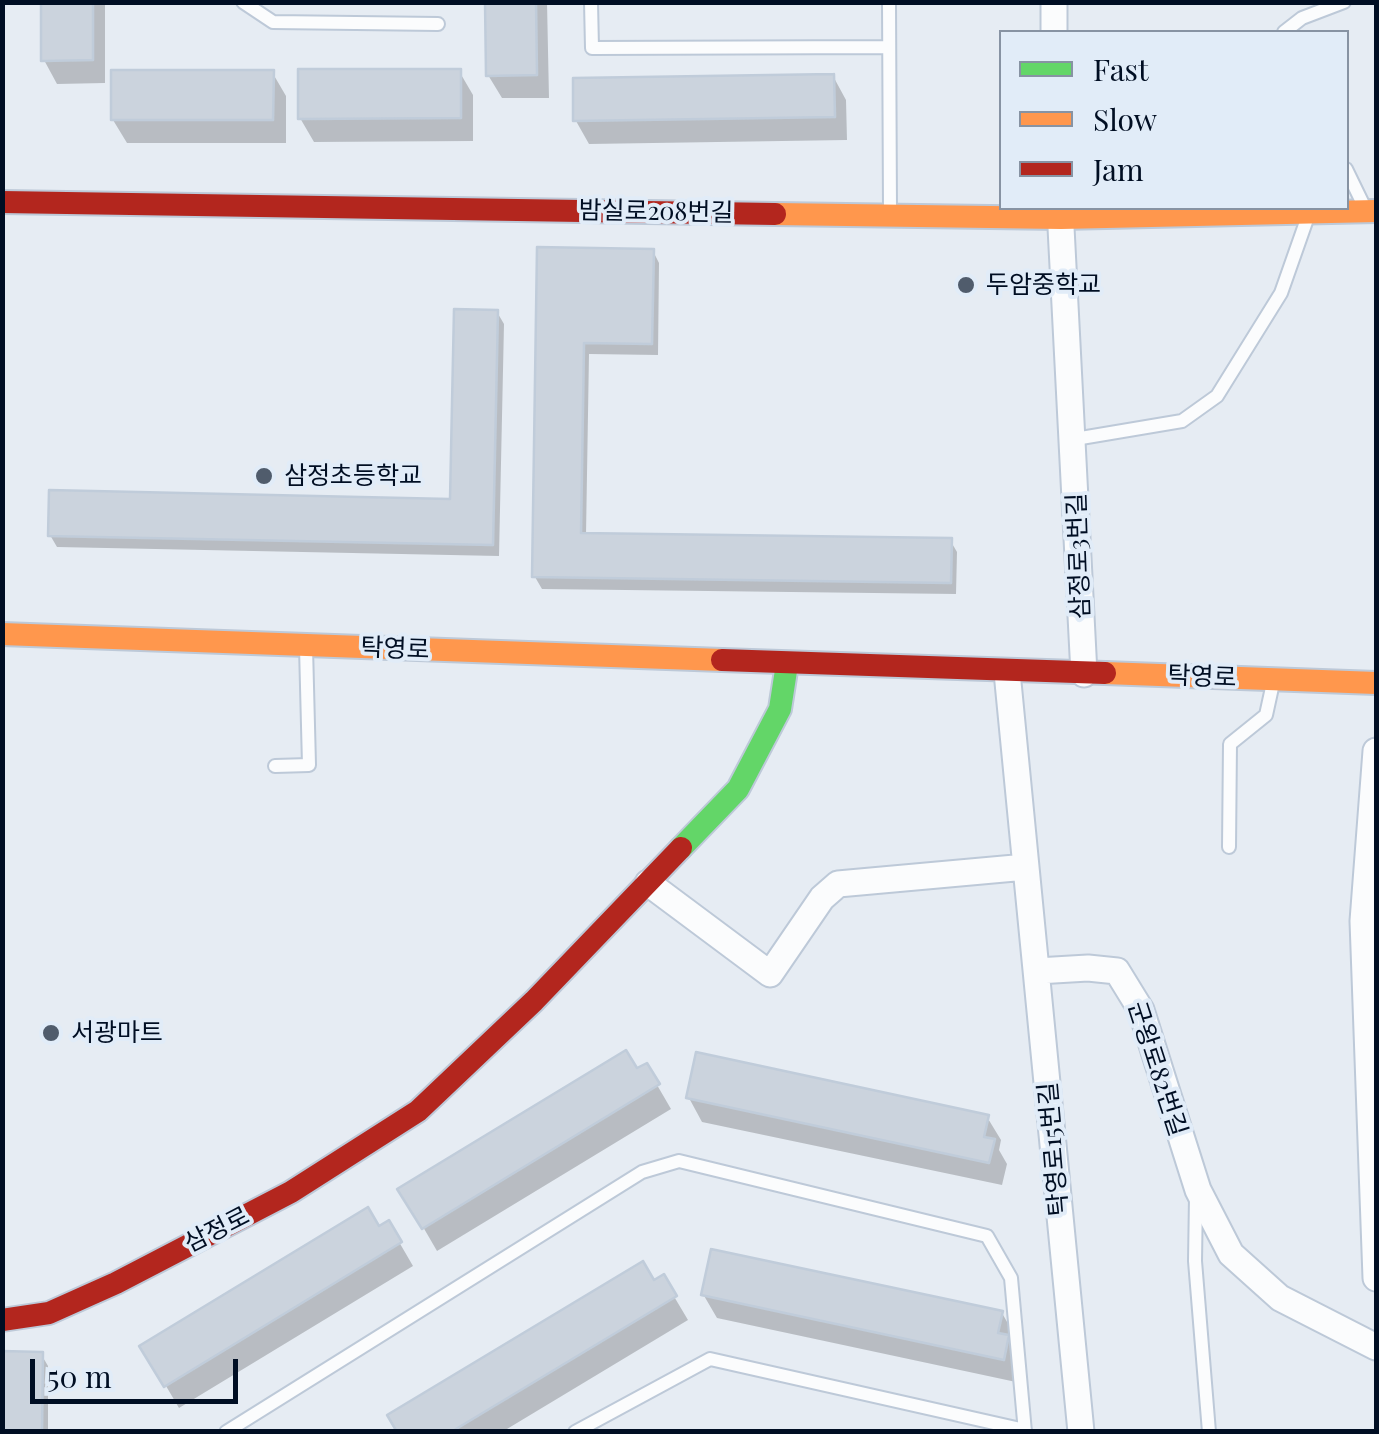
<!DOCTYPE html>
<meta charset="utf-8">
<style>
body{margin:0}
#map{position:relative;width:1379px;height:1434px;overflow:hidden;background:#e6ecf3;font-family:"Playfair Display",serif}
canvas{display:block}
.frame{position:absolute;inset:0;border:5px solid #000e23;pointer-events:none}
.legend{position:absolute;left:999px;top:30px;width:350px;height:180px;box-sizing:border-box;background:#e1ecf8;border:2px solid #8793a3;margin:0;padding:12px 18px;list-style:none;font-size:30px;color:#000e23}
.legend li{display:flex;align-items:center;gap:20px;height:50px}
.legend b{width:50px;border:2px solid #8793a3}
.scale{position:absolute;left:30px;top:1359px;width:208px;height:45px;box-sizing:border-box;border:5px solid #000e23;border-top:0;padding-left:12px;font-size:30px;line-height:35px;white-space:nowrap;color:#000e23;-webkit-text-stroke:8px #e1ecf8;paint-order:stroke}
</style>
<div id="map">
<canvas width="1379" height="1434"></canvas>
<div class="frame"></div>
<ul class="legend">
<li><b style="height:12px;background:#63d668"></b>Fast</li>
<li><b style="height:12px;background:#ff974d"></b>Slow</li>
<li><b style="height:12px;background:#b3261e"></b>Jam</li>
</ul>
<div class="scale">50 m</div>
</div>
<script>
const c = document.querySelector('canvas').getContext('2d');
c.lineJoin = 'round';
function fill(path, color) { c.fillStyle = color; c.fill(path, 'evenodd'); }
const shape = rows => new Path2D(rows.map(r => 'M' + r).join(''));
function trace(path, color, width, dash) { c.strokeStyle = color; c.lineWidth = width; c.lineCap = dash ? 'butt' : 'round'; c.setLineDash(dash || []); c.stroke(path); }
function drawText(font, color, halo, rows, align = 'center') {
  c.font = font + ' "Playfair Display","Noto Sans KR",serif'; c.lineWidth = 8; c.setLineDash([]); c.textBaseline = 'middle'; c.strokeStyle = halo; c.fillStyle = color; for (const [text, x, y, turn = 0] of rows) {
    c.save(); c.translate(x, y); c.rotate((+turn || 0) * Math.PI / 180); c.textAlign = isNaN(turn) ? turn : align; if (halo) c.strokeText(text, 0, 0); c.fillText(text, 0, 0); c.restore();
  }
}
const shadow = shape([
 [43,2,105,2,105,83,57,84,44,60],
 [487,2,547,2,549,98,502,98,488,75],
 [459,71,473,95,473,141,314,142,300,118],
 [272,72,286,96,286,143,127,143,113,120],
 [833,76,846,100,847,140,589,144,576,121],
 [540,250,653,251,659,263,658,355,589,354,586,535,950,540,957,552,956,594,542,589,535,577],
 [497,312,504,324,499,556,57,547,50,535,452,502],
 [646,1066,671,1109,437,1251,401,1189],
 [689,1098,987,1117,1001,1140,999,1150,1007,1164,1002,1185,702,1122],
 [388,1223,413,1266,179,1408,143,1347],
 [663,1278,688,1320,502,1432,399,1432],
 [703,1294,1002,1313,1015,1336,1016,1382,717,1318],
 [41,1354,48,1366,48,1432,2,1432]
]);
const building = shape([
 [41,2,93,2,93,60,41,61,41,2],
 [485,2,536,2,537,75,486,76,485,2],
 [298,69,461,69,461,118,298,119,298,69],
 [111,70,274,70,273,120,111,120,111,70],
 [834,74,835,117,573,121,573,78,834,74],
 [537,247,654,249,652,344,584,343,581,533,952,538,951,583,532,577,537,247],
 [454,309,498,310,493,545,48,536,49,490,450,499,454,309],
 [626,1050,637,1068,647,1063,660,1084,422,1229,397,1189,626,1050],
 [696,1052,989,1115,984,1137,995,1139,989,1163,686,1098,696,1052],
 [368,1207,379,1226,389,1220,402,1242,164,1387,139,1346,368,1207],
 [711,1249,1003,1311,998,1333,1009,1335,1004,1360,701,1295,711,1249],
 [643,1261,654,1280,664,1274,677,1296,451,1432,397,1432,387,1415,643,1261],
 [2,1351,43,1352,42,1432,2,1432,2,1351]
]);
const lane = shape([
 [243,2,273,22,438,24],
 [591,2,592,48,889,47],
 [889,2,890,210],
 [1284,32,1302,18,1344,2],
 [1346,169,1363,204],
 [1075,439,1182,421,1217,396,1281,293,1307,219],
 [275,766,309,765,306,647],
 [1229,847,1230,744,1266,715,1273,683],
 [1196,1197,1195,1261,1209,1432],
 [226,1432,642,1172,679,1161,987,1236,1011,1278,1025,1432],
 [575,1432,710,1359,1025,1430]
]);
const street = shape([
 [1054,2,1054,32],
 [1060,208,1084,674],
 [1007,672,1081,1432],
 [1376,751,1363,921,1376,1278],
 [648,883,770,974,822,898,838,884,1026,867],
 [1037,971,1088,968,1117,971,1141,1010,1198,1190,1231,1254,1280,1298,1376,1347]
]);
const fast = shape([
 [681,848,738,789,780,709,787,664]
]);
const slow = shape([
 [775,214,1061,218,1376,211],
 [2,634,722,660],
 [1105,673,1376,683]
]);
const jam = shape([
 [2,202,775,214],
 [722,660,1105,673],
 [2,1320,49,1313,116,1283,291,1192,418,1111,534,1001,681,848]
]);
const markers = [
 [966,285,10,"#505c6c"],
 [264,476,10,"#505c6c"],
 [51,1033,10,"#505c6c"]
];
const streetNames = [
 ["밤실로208번길",656,212,1],
 ["삼정로3번길",1079,556,-92],
 ["탁영로",395,649,2],
 ["탁영로",1202,677,2],
 ["군왕로82번길",1157,1069,72],
 ["탁영로15번길",1054,1149,-95],
 ["삼정로",217,1230,-27]
];
const poiNames = [
 ["두암중학교",986,285],
 ["삼정초등학교",284,476],
 ["서광마트",71,1033]
];
fill(shadow, '#0003');
fill(building, '#cbd3dd');
trace(building, '#c0ccda', 2.5);
trace(lane, '#bdc9d8', 16);
trace(street, '#bdc9d8', 29);
trace(fast, '#bdc9d8', 26);
trace(slow, '#bdc9d8', 26);
trace(jam, '#bdc9d8', 26);
trace(lane, '#fbfcfd', 12);
trace(street, '#fbfcfd', 25);
trace(fast, '#63d668', 22);
trace(slow, '#ff974d', 22);
trace(jam, '#b3261e', 22);
for (const [x, y, r, color] of markers) { const dot = new Path2D(); dot.arc(x, y, r, 0, 2 * Math.PI); c.fillStyle = color; c.fill(dot); trace(dot, '#e1ecf8', 4); }
drawText('25px', '#000e23', '#e1ecf8', streetNames);
drawText('25px', '#000e23', '#e1ecf8', poiNames, 'left');
</script>
